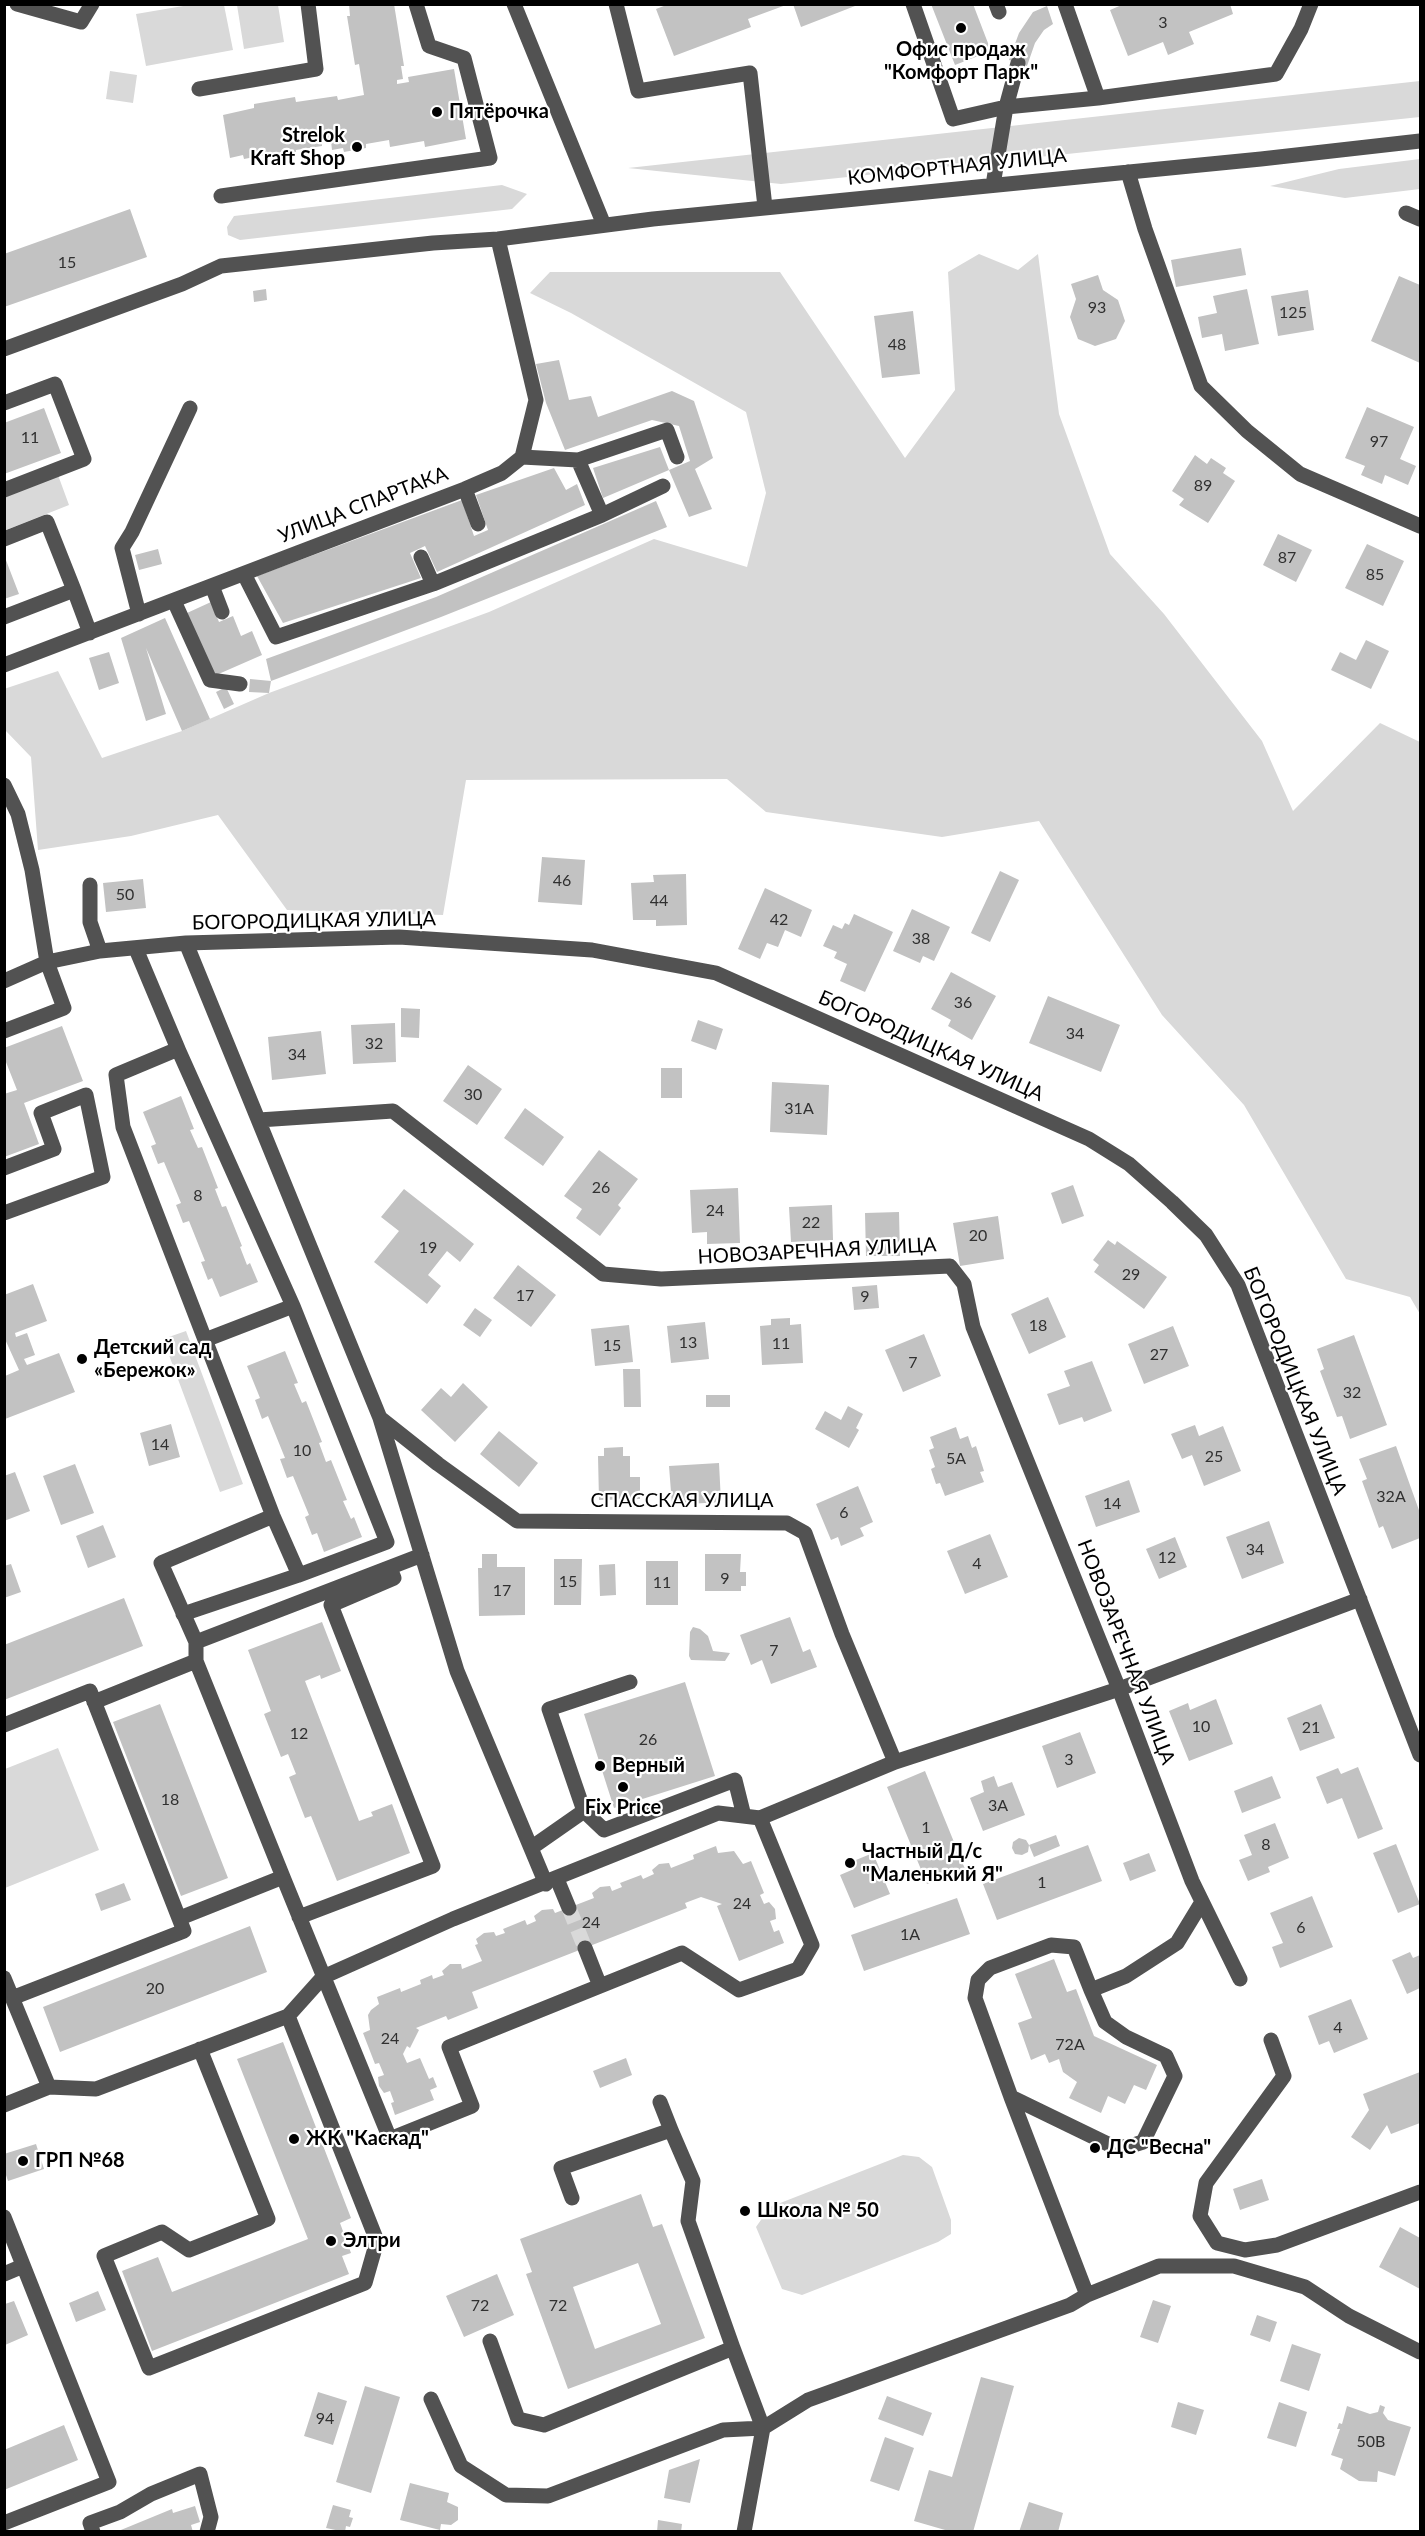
<!DOCTYPE html>
<meta charset="utf-8">
<style>
body{margin:0}
#map{position:relative;width:1425px;height:2536px;overflow:hidden;background:#fff;font-family:Lato,sans-serif}
canvas{display:block}
.frame{position:absolute;inset:0;border:6px solid #000;pointer-events:none}
</style>
<div id="map">
<canvas width="1425" height="2536"></canvas>
<div class="frame"></div>
</div>
<script>
const c = document.querySelector('canvas').getContext('2d');
c.lineJoin = 'round';
function fill(path, color) { c.fillStyle = color; c.fill(path, 'evenodd'); }
const shape = rows => new Path2D(rows.map(r => 'M' + r).join(''));
function trace(path, color, width, dash) { c.strokeStyle = color; c.lineWidth = width; c.lineCap = dash ? 'butt' : 'round'; c.setLineDash(dash || []); c.stroke(path); }
function drawText(font, color, halo, rows, align = 'center') {
  c.font = font + ' Lato,sans-serif'; c.lineWidth = 4.5; c.setLineDash([]); c.textBaseline = 'middle'; c.strokeStyle = halo; c.fillStyle = color; for (const [text, x, y, turn = 0] of rows) {
    c.save(); c.translate(x, y); c.rotate((+turn || 0) * Math.PI / 180); c.textAlign = isNaN(turn) ? turn : align; if (halo) c.strokeText(text, 0, 0); c.fillText(text, 0, 0); c.restore();
  }
}
const green = shape([
 [195,4,224,5,233,50,146,66,136,14],
 [237,5,278,5,284,42,244,49],
 [110,71,137,75,133,103,106,99],
 [1420,81,1420,117,781,184,628,168],
 [1420,159,1420,189,1345,198,1270,186,1339,169],
 [502,185,527,194,512,209,240,240,228,235,227,227,234,216],
 [979,254,1018,270,1038,254,1059,414,1110,554,1164,614,1262,741,1293,811,1380,723,1420,742,1420,1314,1410,1297,1346,1279,1244,1105,1162,1015,1039,821,942,837,766,812,727,779,466,780,443,915,287,910,218,815,131,836,38,850,31,757,5,730,4,689,58,671,102,758,182,731,269,693,489,612,654,539,747,567,766,493,746,412,571,313,530,293,550,272,780,272,905,458,955,390,948,272],
 [58,475,69,505,6,530,5,496],
 [186,1331,243,1484,220,1492,163,1339],
 [58,1748,99,1850,5,1888,5,1769],
 [903,2155,919,2157,932,2167,951,2220,951,2234,938,2242,802,2295,782,2289,756,2227,770,2207]
]);
const building = shape([
 [349,4,394,4,404,66,401,66,403,79,397,80,397,84,409,82,408,77,454,69,466,139,425,147,424,141,390,147,389,140,366,144,366,148,344,152,343,148,332,150,331,141,322,142,322,146,296,150,296,154,271,158,270,154,244,159,243,155,230,158,223,115,254,108,254,104,295,97,296,102,337,96,338,100,364,95,359,64,355,65,347,16,350,16],
 [669,4,786,4,786,5,748,19,751,27,674,56,656,9],
 [793,4,854,4,855,6,801,27],
 [931,4,973,4,991,51,955,65],
 [1124,4,1230,4,1233,14,1189,32,1194,44,1168,55,1163,42,1128,56,1110,10],
 [1047,6,1053,24,1044,30,1035,43,1027,66,1009,60,1019,33,1033,12],
 [130,209,147,257,4,307,4,254],
 [1241,248,1246,275,1176,287,1171,260],
 [1098,275,1103,290,1118,300,1125,321,1116,339,1095,346,1078,339,1070,317,1076,299,1071,284],
 [1399,276,1420,285,1420,363,1371,341],
 [266,289,267,300,254,302,253,291],
 [1247,289,1259,344,1225,351,1222,334,1202,338,1198,317,1217,313,1213,296],
 [1308,290,1314,330,1278,336,1271,296],
 [913,311,920,374,882,378,874,316],
 [559,360,569,400,591,396,598,417,672,391,694,401,713,458,695,469,712,509,689,517,669,470,603,498,593,468,660,447,669,470,690,461,679,426,652,420,565,450,546,403,536,364],
 [1367,407,1414,427,1400,459,1416,466,1408,485,1385,475,1382,484,1361,475,1365,466,1345,458],
 [44,408,61,453,4,474,4,423],
 [1195,455,1207,464,1211,458,1226,468,1223,473,1235,481,1208,523,1179,505,1184,499,1172,491],
 [554,468,566,490,577,484,585,505,437,572,425,546,410,553,421,578,283,623,257,576,462,500,474,536,488,530,476,495],
 [656,501,667,527,441,617,271,681,266,659,436,597],
 [1278,534,1312,550,1296,582,1263,565],
 [1367,544,1404,561,1383,606,1345,588],
 [158,549,162,564,139,570,135,555],
 [4,555,19,594,4,599],
 [211,602,219,622,233,616,241,636,252,631,262,655,214,676,187,613],
 [165,618,210,719,182,731,146,648,166,714,146,721,121,638],
 [1366,640,1389,651,1371,689,1331,670,1340,652,1356,660],
 [109,652,119,683,99,690,89,658],
 [250,679,271,681,269,693,249,692],
 [226,687,234,704,224,709,216,692],
 [542,857,585,860,582,905,538,902],
 [1000,871,1019,880,990,942,971,933],
 [686,874,687,925,656,926,656,920,633,920,631,883,654,882,653,875],
 [143,879,146,908,106,912,103,883],
 [765,888,812,910,801,937,785,930,778,947,767,943,760,959,738,949],
 [912,909,950,927,934,961,923,956,920,963,893,951],
 [854,914,893,932,865,992,840,981,847,964,834,958,837,952,823,946,833,925,842,929,845,923,849,925],
 [951,972,996,996,972,1040,948,1026,951,1020,931,1009],
 [1048,996,1120,1025,1101,1072,1029,1043],
 [401,1008,420,1009,419,1038,401,1037],
 [698,1020,723,1029,716,1050,691,1041],
 [395,1023,396,1062,353,1064,351,1025],
 [62,1026,83,1081,24,1103,39,1144,4,1157,4,1094,17,1090,4,1057,4,1048],
 [321,1031,326,1074,272,1080,268,1037],
 [468,1065,502,1089,477,1125,443,1101],
 [661,1068,682,1068,682,1098,661,1098],
 [772,1082,829,1085,827,1135,770,1132],
 [181,1096,194,1129,190,1130,198,1148,202,1147,218,1188,215,1189,222,1207,226,1206,242,1246,240,1247,247,1265,250,1263,258,1282,220,1297,212,1278,208,1280,201,1262,205,1261,189,1221,183,1223,176,1205,181,1203,164,1162,158,1164,151,1146,156,1144,143,1112],
 [525,1108,564,1137,543,1166,504,1138],
 [599,1150,638,1179,618,1205,621,1208,600,1236,576,1218,582,1209,564,1196],
 [1073,1185,1084,1216,1062,1224,1051,1193],
 [738,1188,740,1243,707,1244,707,1232,692,1233,690,1190],
 [404,1189,474,1244,460,1262,447,1251,428,1275,441,1286,427,1304,374,1262,399,1231,381,1217],
 [832,1205,833,1240,791,1242,789,1207],
 [899,1212,900,1256,866,1256,865,1213],
 [998,1216,1004,1259,960,1266,953,1223],
 [1108,1240,1115,1245,1117,1241,1167,1277,1144,1309,1094,1272,1099,1265,1093,1260],
 [518,1265,556,1295,531,1327,493,1298],
 [33,1284,47,1321,15,1333,16,1337,27,1333,35,1355,24,1359,27,1365,59,1353,75,1392,5,1419,5,1376,19,1370,4,1337,4,1295],
 [877,1285,879,1308,854,1310,852,1287],
 [1048,1297,1066,1337,1029,1354,1011,1314],
 [475,1308,492,1320,480,1337,463,1325],
 [790,1318,790,1325,801,1324,803,1363,762,1365,760,1326,771,1325,771,1319],
 [705,1322,709,1359,671,1363,667,1326],
 [629,1325,633,1362,595,1366,591,1329],
 [1173,1326,1189,1366,1144,1384,1128,1344],
 [924,1334,941,1376,903,1392,885,1350],
 [1354,1335,1387,1425,1350,1439,1342,1416,1337,1417,1320,1371,1324,1369,1317,1349],
 [285,1351,298,1383,294,1384,302,1403,306,1401,322,1442,319,1443,326,1462,331,1460,347,1500,343,1501,351,1519,354,1517,362,1537,324,1552,317,1533,312,1535,305,1517,309,1515,293,1476,287,1478,280,1459,285,1458,268,1416,262,1419,255,1400,260,1398,247,1366],
 [1092,1361,1112,1411,1084,1422,1082,1417,1059,1425,1047,1394,1070,1386,1064,1371],
 [623,1369,640,1369,641,1407,624,1407],
 [463,1383,488,1407,455,1442,421,1410,441,1388,451,1397],
 [706,1395,730,1395,730,1407,706,1407],
 [848,1406,863,1414,856,1428,859,1430,849,1448,815,1429,825,1411,841,1420],
 [171,1424,180,1457,149,1466,140,1433],
 [1195,1425,1199,1436,1223,1426,1241,1471,1204,1486,1192,1455,1182,1459,1171,1434],
 [956,1427,960,1439,968,1436,972,1448,976,1446,984,1471,980,1472,984,1482,945,1496,940,1483,936,1484,931,1469,935,1467,929,1450,934,1448,930,1437],
 [499,1431,538,1463,519,1487,480,1454],
 [1396,1446,1420,1513,1420,1538,1392,1549,1383,1526,1379,1528,1362,1481,1367,1479,1359,1459],
 [623,1447,623,1456,630,1456,630,1477,640,1477,640,1499,599,1500,598,1456,604,1456,604,1448],
 [719,1463,721,1502,672,1505,669,1466],
 [75,1464,94,1513,61,1525,43,1476],
 [15,1472,30,1511,4,1521,4,1476],
 [1129,1480,1140,1512,1096,1527,1085,1496],
 [858,1486,873,1522,860,1528,864,1536,841,1546,838,1537,831,1540,816,1504],
 [1269,1521,1284,1563,1242,1579,1226,1537],
 [103,1525,116,1557,88,1568,76,1536],
 [990,1534,1008,1577,965,1594,947,1551],
 [1175,1537,1187,1567,1159,1579,1146,1549],
 [482,1554,497,1554,497,1567,525,1567,525,1615,479,1616,478,1568,482,1568],
 [705,1554,741,1554,740,1572,746,1572,746,1586,741,1586,741,1591,705,1591],
 [554,1559,582,1559,581,1605,554,1605],
 [646,1561,678,1561,678,1605,646,1605],
 [11,1564,21,1592,4,1598,4,1566],
 [615,1564,616,1595,600,1596,599,1565],
 [124,1598,143,1646,4,1700,4,1645],
 [790,1617,803,1652,810,1649,817,1667,771,1684,762,1660,751,1665,740,1635],
 [322,1622,341,1671,321,1679,320,1675,305,1681,359,1821,373,1816,371,1812,392,1804,410,1853,337,1881,311,1816,305,1818,289,1777,296,1774,288,1754,281,1757,264,1714,271,1711,248,1650],
 [693,1627,700,1629,708,1636,713,1651,730,1653,725,1661,691,1660,689,1656,690,1632],
 [685,1682,715,1776,614,1808,584,1714],
 [1216,1699,1233,1744,1189,1761,1169,1711,1188,1703,1190,1710],
 [160,1704,228,1878,181,1896,113,1722],
 [1321,1704,1335,1738,1300,1751,1287,1718],
 [1080,1732,1096,1773,1057,1788,1042,1746],
 [1358,1767,1383,1829,1358,1839,1342,1798,1327,1804,1316,1777,1338,1768,1341,1774],
 [925,1771,965,1869,927,1884,887,1787],
 [994,1776,998,1787,1012,1782,1025,1815,983,1831,970,1798,984,1792,981,1781],
 [1272,1776,1281,1798,1242,1813,1234,1791],
 [1275,1823,1289,1858,1268,1867,1270,1872,1248,1881,1239,1860,1252,1855,1244,1835],
 [1056,1835,1060,1846,1034,1857,1029,1845,1028,1852,1022,1855,1015,1854,1012,1848,1013,1842,1019,1838,1026,1840,1029,1845],
 [1396,1844,1420,1904,1398,1913,1373,1853],
 [1088,1845,1102,1881,997,1920,983,1884],
 [716,1846,718,1853,734,1851,743,1864,751,1861,764,1893,760,1895,764,1904,769,1902,775,1909,776,1919,770,1921,774,1932,779,1930,784,1943,739,1961,717,1906,722,1904,701,1897,685,1903,687,1908,472,1992,478,2008,448,2020,446,2016,416,2028,419,2030,410,2048,407,2046,403,2054,407,2063,420,2058,429,2079,433,2077,437,2087,430,2090,434,2100,395,2115,391,2103,394,2102,390,2091,384,2093,379,2086,378,2077,384,2075,379,2063,375,2064,363,2033,370,2030,368,2015,371,2010,379,2004,377,1997,400,1988,401,1992,421,1984,420,1980,432,1975,433,1979,444,1975,442,1971,450,1964,461,1964,462,1969,482,1961,475,1945,478,1944,476,1939,484,1933,494,1932,496,1936,505,1933,503,1929,525,1920,527,1925,536,1921,534,1916,542,1910,553,1909,555,1913,594,1898,592,1893,600,1887,610,1886,612,1891,622,1887,620,1883,641,1875,643,1879,654,1874,652,1870,659,1864,669,1863,671,1868,694,1859,693,1855],
 [873,1853,890,1894,854,1908,840,1875,854,1869,851,1862],
 [1149,1853,1156,1871,1130,1881,1123,1863],
 [124,1883,131,1900,101,1911,95,1894],
 [1312,1896,1333,1947,1280,1968,1272,1947,1283,1943,1270,1913],
 [957,1898,970,1934,864,1971,851,1935],
 [250,1926,267,1972,60,2052,43,2007],
 [1410,1952,1413,1958,1420,1955,1420,1988,1407,1994,1392,1960],
 [1054,1959,1067,1992,1076,1989,1094,2036,1157,2065,1146,2090,1134,2085,1125,2104,1108,2096,1101,2113,1069,2098,1077,2082,1063,2072,1059,2059,1049,2063,1045,2054,1031,2060,1018,2023,1032,2018,1015,1974],
 [1351,1999,1368,2039,1334,2053,1329,2041,1319,2045,1308,2016],
 [283,2042,351,2218,340,2223,351,2253,342,2256,349,2274,152,2351,122,2271,158,2257,172,2292,308,2239,237,2059],
 [626,2058,632,2075,600,2088,593,2071],
 [1420,2072,1420,2123,1391,2134,1387,2125,1370,2150,1351,2137,1369,2110,1363,2094],
 [36,2144,44,2169,8,2181,4,2169,4,2154],
 [1262,2179,1269,2200,1240,2210,1233,2189],
 [641,2194,653,2227,662,2224,705,2338,568,2389,526,2274,532,2272,520,2239],
 [638,2263,661,2324,595,2349,573,2287],
 [1400,2227,1420,2238,1420,2289,1379,2267],
 [497,2274,514,2315,464,2337,446,2296],
 [98,2291,106,2310,76,2322,69,2303],
 [1153,2300,1171,2306,1158,2343,1140,2337],
 [14,2301,28,2335,5,2345,5,2304],
 [1257,2315,1277,2322,1270,2342,1250,2335],
 [1292,2344,1321,2354,1309,2391,1280,2381],
 [981,2377,1014,2386,973,2532,952,2532,914,2521,929,2470,952,2477],
 [365,2386,400,2397,371,2493,336,2482],
 [318,2392,347,2401,333,2445,304,2436],
 [887,2396,932,2413,923,2436,878,2419],
 [1178,2402,1204,2410,1196,2435,1171,2427],
 [1279,2402,1307,2412,1296,2447,1267,2438],
 [1380,2405,1385,2407,1383,2413,1388,2420,1411,2427,1395,2476,1378,2471,1377,2482,1359,2481,1340,2469,1343,2459,1331,2455,1340,2429,1337,2429,1339,2423,1342,2424,1347,2406,1370,2414,1378,2412],
 [64,2425,78,2460,4,2490,4,2450],
 [885,2437,914,2448,899,2491,870,2481],
 [700,2459,690,2503,664,2498,669,2470],
 [410,2483,449,2493,447,2502,458,2507,458,2520,451,2525,441,2524,440,2530,400,2520],
 [1029,2502,1063,2513,1058,2532,1019,2532],
 [333,2505,351,2510,349,2517,353,2518,350,2527,346,2526,345,2532,326,2528],
 [195,2506,200,2522,191,2525,193,2532,116,2532,172,2509,173,2513],
 [658,2520,682,2524,681,2532,657,2532]
]);
const minorTunnel = shape([
 [569,1908,585,1948]
]);
const minor = shape([
 [17,4,81,22,92,4],
 [514,4,604,225],
 [616,4,638,91,750,73,765,207],
 [913,4,953,119,1006,107,1098,98,1065,4],
 [996,4,999,12],
 [199,89,316,69,308,4],
 [1098,98,1276,74,1301,29,1311,4],
 [1128,172,1145,229,1201,386,1247,431,1300,474,1420,526],
 [993,185,1006,107,1018,63],
 [221,196,490,158,464,58,429,46,416,4],
 [1406,213,1420,219],
 [4,349,182,284,221,266,433,243,498,239,653,219,1261,159,1420,141],
 [4,403,55,384,84,459,4,490],
 [522,457,578,460,667,430,677,457],
 [578,460,602,515],
 [465,489,478,524],
 [4,539,47,522,74,590,4,617],
 [421,557,433,584],
 [244,574,276,637,433,584,602,515,663,486],
 [212,586,222,612],
 [74,590,90,633],
 [174,601,210,680,240,684],
 [139,614,122,548,132,532,190,408],
 [4,665,465,489,502,473,522,457,536,400,498,239],
 [4,785,18,814,32,870,47,962,64,1008,4,1031],
 [90,885,90,922,100,951],
 [186,943,380,1418,457,1671,546,1884],
 [136,949,178,1049],
 [4,981,47,962,100,951,186,943,399,937,592,950,716,973,1089,1139,1129,1164,1172,1202,1206,1235,1238,1285,1420,1755],
 [178,1049,293,1306,387,1542,299,1575,273,1516,123,1127,116,1075,178,1049],
 [259,1120,393,1111,603,1274,661,1279,950,1266,964,1284,973,1327,1119,1689,1192,1881,1240,1979],
 [4,1168,54,1149,41,1113,86,1095,103,1177,4,1213],
 [205,1340,293,1306],
 [380,1418,438,1464,517,1521,787,1523,805,1533,842,1634,895,1762],
 [183,1614,299,1575],
 [196,1642,161,1563,273,1516],
 [196,1661,196,1642,422,1555],
 [94,1702,196,1661,283,1877,180,1918],
 [4,1725,90,1691,184,1931,12,1998],
 [584,1811,604,1830,735,1780,744,1816],
 [531,1848,584,1811,549,1709,630,1682],
 [283,1877,390,2139,472,2106,449,2047,600,1986,585,1948],
 [557,1879,569,1908],
 [299,1917,433,1866,331,1605,394,1578,390,1568],
 [4,1978,49,2087],
 [600,1986,682,1953,739,1990,798,1969,812,1945,760,1818],
 [1091,1990,1074,1947,1051,1945,990,1968,978,1980,975,1998,1011,2097,1112,2146,1127,2147,1143,2142,1175,2076,1166,2056,1126,2037,1105,2022,1091,1990,1126,1976,1177,1943,1202,1902],
 [1271,2040,1284,2076,1206,2183,1200,2216,1217,2243,1245,2250,1277,2245,1420,2192],
 [200,2049,268,2219,189,2250,162,2232,104,2256,149,2368,365,2283,377,2241,288,2016],
 [1011,2097,1087,2295],
 [660,2102,671,2130],
 [4,2105,49,2087,96,2089,288,2016,323,1977,453,1919,718,1813,760,1818,895,1762,1119,1689,1360,1599],
 [572,2198,561,2168,671,2130,693,2181,688,2221,733,2348],
 [4,2217,109,2482,4,2523],
 [4,2274,23,2266],
 [490,2341,518,2419,544,2425,733,2348,763,2428,744,2532],
 [431,2399,461,2466,506,2495,548,2496,723,2430,763,2428,808,2400,1070,2305,1087,2295,1159,2266,1234,2266,1305,2287,1349,2316,1420,2352],
 [93,2532,90,2523,120,2512,151,2494,200,2474,211,2517,207,2532]
]);
const markers = [
 [961,28,6,"#000"],
 [437,112,6,"#000"],
 [357,147,6,"#000"],
 [82,1359,6,"#000"],
 [600,1766,6,"#000"],
 [623,1787,6,"#000"],
 [850,1863,6,"#000"],
 [294,2139,6,"#000"],
 [1095,2148,6,"#000"],
 [23,2161,6,"#000"],
 [745,2211,6,"#000"],
 [331,2241,6,"#000"]
];
const numberNames = [
 ["3",1163,23],
 ["15",67,263],
 ["93",1097,308],
 ["125",1293,313],
 ["48",897,345],
 ["11",30,438],
 ["97",1379,442],
 ["89",1203,486],
 ["87",1287,558],
 ["85",1375,575],
 ["46",562,881],
 ["50",125,895],
 ["44",659,901],
 ["42",779,920],
 ["38",921,939],
 ["36",963,1003],
 ["34",1075,1034],
 ["32",374,1044],
 ["34",297,1055],
 ["30",473,1095],
 ["31А",799,1109],
 ["26",601,1188],
 ["8",198,1196],
 ["24",715,1211],
 ["22",811,1223],
 ["20",978,1236],
 ["19",428,1248],
 ["29",1131,1275],
 ["17",525,1296],
 ["9",865,1297],
 ["18",1038,1326],
 ["13",688,1343],
 ["11",781,1344],
 ["15",612,1346],
 ["27",1159,1355],
 ["7",913,1363],
 ["32",1352,1393],
 ["14",160,1445],
 ["10",302,1451],
 ["25",1214,1457],
 ["5А",956,1459],
 ["32А",1391,1497],
 ["14",1112,1504],
 ["6",844,1513],
 ["34",1255,1550],
 ["12",1167,1558],
 ["4",977,1564],
 ["9",725,1579],
 ["15",568,1582],
 ["11",662,1583],
 ["17",502,1591],
 ["7",774,1651],
 ["10",1201,1727],
 ["21",1311,1728],
 ["12",299,1734],
 ["26",648,1740],
 ["3",1069,1760],
 ["18",170,1800],
 ["3А",998,1806],
 ["1",926,1828],
 ["8",1266,1845],
 ["1",1042,1883],
 ["24",742,1904],
 ["24",591,1923],
 ["6",1301,1928],
 ["1А",910,1935],
 ["20",155,1989],
 ["4",1338,2028],
 ["24",390,2039],
 ["72А",1070,2045],
 ["72",480,2306],
 ["72",558,2306],
 ["94",325,2419],
 ["50В",1371,2442]
];
const poiNames = [
 ["Офис продаж",961,50,"center"],
 ["\"Комфорт Парк\"",961,73,"center"],
 ["Пятёрочка",449,112],
 ["Strelok",345,136,"right"],
 ["Kraft Shop",345,159,"right"],
 ["Детский сад",94,1348],
 ["«Бережок»",94,1371],
 ["Верный",612,1766],
 ["Fix Price",623,1808,"center"],
 ["Частный Д/с",862,1852],
 ["\"Маленький Я\"",862,1875],
 ["ЖК \"Каскад\"",306,2139],
 ["ДС \"Весна\"",1107,2148],
 ["ГРП №68",35,2161],
 ["Школа № 50",757,2211],
 ["Элтри",343,2241]
];
const streetNames = [
 ["КОМФОРТНАЯ УЛИЦА",957,167,-6],
 ["УЛИЦА СПАРТАКА",363,505,-21],
 ["БОГОРОДИЦКАЯ УЛИЦА",314,921,-1],
 ["БОГОРОДИЦКАЯ УЛИЦА",931,1046,24],
 ["НОВОЗАРЕЧНАЯ УЛИЦА",817,1251,-3],
 ["БОГОРОДИЦКАЯ УЛИЦА",1295,1381,68],
 ["СПАССКАЯ УЛИЦА",682,1501],
 ["НОВОЗАРЕЧНАЯ УЛИЦА",1126,1652,69]
];
fill(green, '#d9d9d9');
fill(building, '#c2c2c2');
trace(minorTunnel, '#d9d9d9', 15, [15, 8]);
trace(minor, '#525252', 15);
for (const [x, y, r, color] of markers) { const dot = new Path2D(); dot.arc(x, y, r, 0, 2 * Math.PI); c.fillStyle = color; c.fill(dot); trace(dot, '#fff', 2); }
drawText('16px', '#303030', null, numberNames);
drawText('bold 20px', '#000', '#fff', poiNames, 'left');
drawText('20px', '#000', '#fff', streetNames);
</script>
